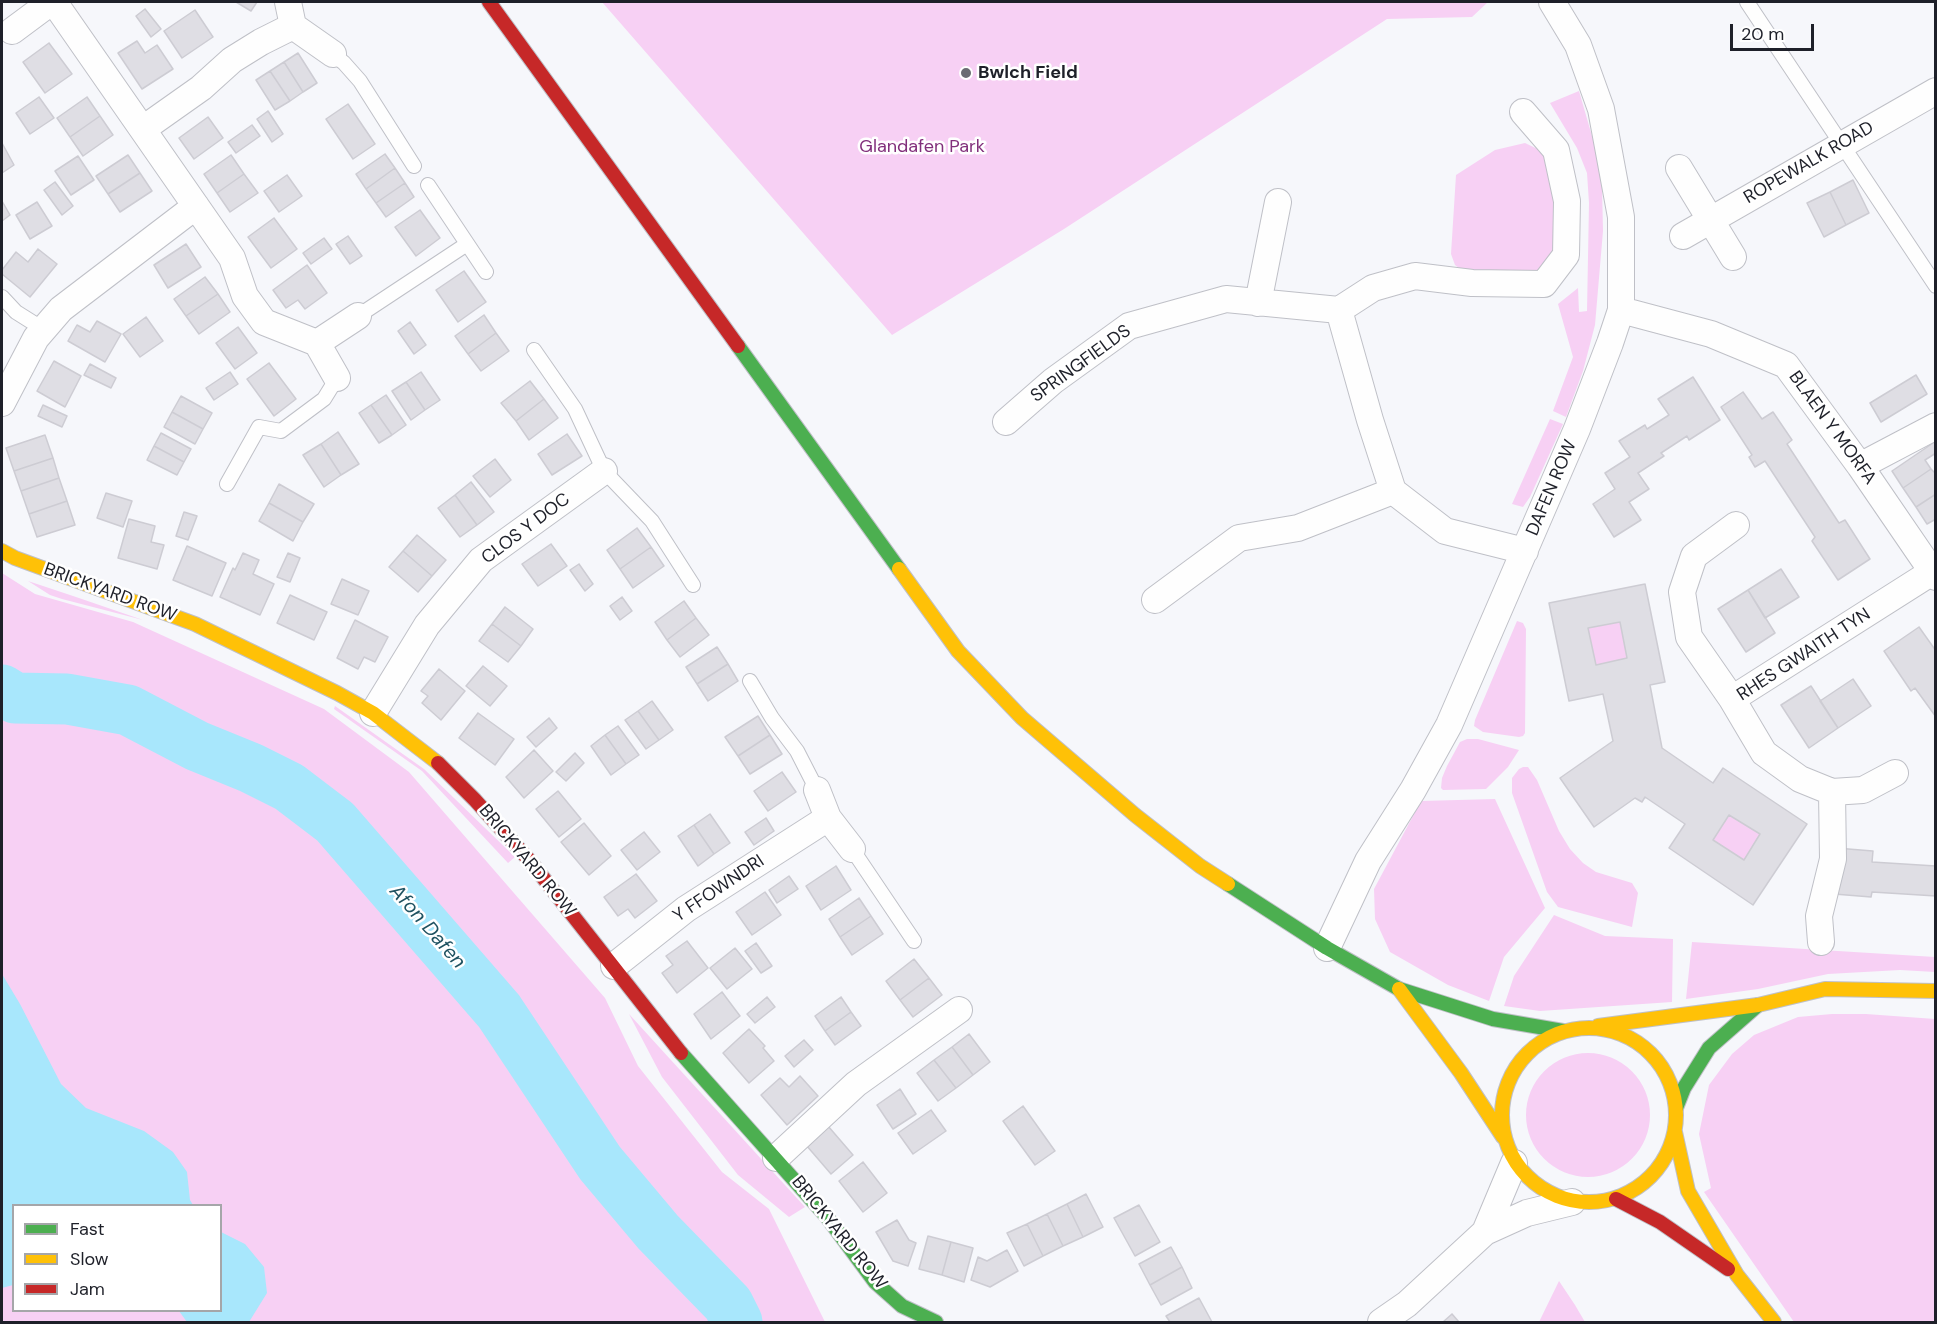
<!DOCTYPE html>
<style>
body{margin:0}
#map{position:relative;width:1937px;height:1324px;overflow:hidden;background:#f6f7fb;font-family:"DM Sans",sans-serif}
canvas{display:block}
.frame{position:absolute;inset:0;border:3px solid #1e2029;pointer-events:none}
.legend{position:absolute;left:12px;top:1204px;width:210px;height:108px;box-sizing:border-box;background:#fff;border:2px solid #a5a6a9;margin:0;padding:8px 10px;list-style:none;font-size:18px;color:#1e2029}
.legend li{display:flex;align-items:center;gap:12px;height:30px}
.legend b{width:30px;border:2px solid #a5a6a9}
.scale{position:absolute;left:1730px;top:24px;width:84px;height:27px;box-sizing:border-box;border:3px solid #1e2029;border-top:0;padding-left:8px;font-size:18px;line-height:21px;white-space:nowrap;color:#1e2029;-webkit-text-stroke:4px #fff;paint-order:stroke}
</style>
<div id="map">
<canvas width="1937" height="1324"></canvas>
<div class="frame"></div>
<ul class="legend">
<li><b style="height:8px;background:#4caf50"></b>Fast</li>
<li><b style="height:8px;background:#ffc107"></b>Slow</li>
<li><b style="height:8px;background:#c62828"></b>Jam</li>
</ul>
<div class="scale">20 m</div>
</div>
<script>
const c = document.querySelector('canvas').getContext('2d');
c.lineJoin = 'round';
function fill(path, color) { c.fillStyle = color; c.fill(path, 'evenodd'); }
const shape = rows => new Path2D(rows.map(r => 'M' + r).join(''));
function trace(path, color, width, dash) { c.strokeStyle = color; c.lineWidth = width; c.lineCap = dash ? 'butt' : 'round'; c.setLineDash(dash || []); c.stroke(path); }
function drawText(font, color, halo, rows, align = 'center') {
  c.font = font + ' "DM Sans",sans-serif'; c.lineWidth = 5; c.setLineDash([]); c.textBaseline = 'middle'; c.strokeStyle = halo; c.fillStyle = color; for (const [text, x, y, turn = 0] of rows) {
    c.save(); c.translate(x, y); c.rotate((+turn || 0) * Math.PI / 180); c.textAlign = isNaN(turn) ? turn : align; if (halo) c.strokeText(text, 0, 0); c.fillText(text, 0, 0); c.restore();
  }
}
const green = shape([
 [602,2,1488,2,1472,17,1387,19,1064,229,892,335],
 [1579,91,1594,143,1602,186,1603,231,1595,325,1583,371,1566,417,1553,411,1573,357,1558,304,1578,288,1579,312,1587,311,1589,203,1587,173,1577,148,1550,103],
 [1525,143,1546,153,1558,202,1556,258,1546,272,1463,271,1455,265,1451,254,1456,175,1495,150],
 [1550,419,1563,424,1530,497,1523,507,1512,504],
 [2,573,35,594,133,622,324,709,409,772,605,998,638,1066,722,1172,769,1209,825,1322,2,1322],
 [14,1206,220,1206,220,1310,14,1310],
 [28,581,76,597,143,620,62,599,50,595],
 [1517,621,1523,623,1526,629,1525,733,1523,736,1519,737,1483,732,1474,726,1475,720],
 [1620,622,1627,658,1596,665,1588,628],
 [335,706,424,769,515,857,508,863,422,771,334,709],
 [1467,739,1478,739,1519,750,1508,767,1486,789,1443,790,1441,788,1442,778,1447,766,1460,742],
 [1523,767,1528,767,1537,780,1559,831,1570,849,1583,863,1596,872,1632,883,1638,893,1632,927,1558,907,1547,892,1512,793,1512,778,1519,769],
 [1495,799,1545,908,1504,957,1489,1001,1448,985,1390,952,1375,919,1374,889,1421,801],
 [1729,815,1760,834,1744,860,1713,840],
 [1554,915,1605,936,1673,939,1672,1002,1540,1011,1504,1006,1514,976],
 [1692,942,1935,957,1935,972,1900,970,1828,974,1758,989,1686,999],
 [629,1014,805,1207,789,1217,738,1175,662,1077],
 [1832,1014,1866,1014,1935,1019,1935,1322,1794,1322,1704,1192,1711,1188,1699,1134,1709,1085,1732,1054,1754,1035,1798,1017],
 '1526 1115a62 62 0 1 1 124 0a62 62 0 1 1-124 0Z',
 [1559,1281,1575,1305,1585,1322,1539,1322]
]);
const water = shape([
 [2,974,20,1004,61,1084,86,1108,144,1131,173,1152,187,1172,190,1200,193,1205,14,1206,13,1285,2,1288],
 [221,1232,245,1244,264,1267,267,1293,249,1322,187,1322,179,1311,220,1310]
]);
const river = shape([
 [2,690,15,698,67,699,128,710,197,746,251,768,289,787,335,822,499,1011,600,1163,658,1232,728,1304,737,1322]
]);
const building = shape([
 [236,2,257,2,251,11,236,2],
 [145,9,161,29,151,37,136,16,145,9],
 [195,10,213,37,182,58,164,31,195,10],
 [137,41,145,53,157,45,173,69,142,89,118,53,137,41],
 [49,43,72,74,45,93,23,62,49,43],
 [298,53,317,83,303,92,284,62,298,53],
 [284,62,303,92,290,101,270,71,284,62],
 [270,71,290,101,275,110,256,80,270,71],
 [39,97,54,118,30,134,16,113,39,97],
 [87,97,100,116,70,137,57,118,87,97],
 [348,104,375,144,353,159,326,119,348,104],
 [268,111,283,134,272,142,257,119,268,111],
 [100,116,113,135,83,156,70,137,100,116],
 [208,117,223,138,194,159,179,138,208,117],
 [252,125,260,136,236,153,228,142,252,125],
 [2,143,14,165,2,173,2,143],
 [385,154,395,168,366,189,356,174,385,154],
 [128,155,140,173,108,194,96,176,128,155],
 [231,155,244,174,217,193,204,174,231,155],
 [78,156,94,180,71,195,55,171,78,156],
 [395,168,405,183,376,203,366,189,395,168],
 [140,173,152,191,120,212,108,194,140,173],
 [244,174,258,193,230,212,217,193,244,174],
 [287,175,302,196,279,212,264,191,287,175],
 [1853,180,1869,213,1846,225,1830,192,1853,180],
 [55,182,73,206,62,215,44,190,55,182],
 [405,183,414,197,386,217,376,203,405,183],
 [1830,192,1846,225,1824,237,1807,203,1830,192],
 [2,201,10,215,2,221,2,201],
 [37,202,52,226,30,239,16,215,37,202],
 [420,210,440,238,416,256,395,227,420,210],
 [274,218,297,249,271,268,248,237,274,218],
 [348,236,362,256,350,264,336,244,348,236],
 [324,238,332,249,311,264,303,253,324,238],
 [186,244,201,267,168,288,154,265,186,244],
 [38,249,57,264,30,297,2,274,2,270,16,252,28,262,38,249],
 [307,265,327,293,305,309,298,300,286,308,273,290,307,265],
 [464,271,486,302,458,322,436,290,464,271],
 [205,277,218,294,186,316,174,299,205,277],
 [218,294,230,312,199,334,186,316,218,294],
 [484,315,496,333,468,354,455,336,484,315],
 [146,317,163,341,140,357,123,334,146,317],
 [97,321,121,334,105,362,68,341,77,325,90,332,97,321],
 [410,322,426,345,414,354,398,331,410,322],
 [238,327,257,353,235,369,216,343,238,327],
 [496,333,509,351,481,371,468,354,496,333],
 [54,361,81,376,65,407,37,391,54,361],
 [269,363,296,399,274,416,247,379,269,363],
 [90,364,116,378,111,388,84,375,90,364],
 [230,372,238,384,214,400,206,388,230,372],
 [421,372,440,400,425,410,406,382,421,372],
 [1916,375,1927,394,1881,422,1870,403,1916,375],
 [1693,377,1720,420,1689,440,1687,436,1661,453,1664,456,1638,473,1649,489,1629,502,1641,520,1614,537,1593,504,1615,489,1605,473,1630,457,1619,441,1645,425,1647,429,1669,415,1658,399,1693,377],
 [530,381,544,399,516,421,501,403,530,381],
 [406,382,425,410,411,420,392,391,406,382],
 [1743,392,1762,419,1773,412,1792,440,1787,444,1839,523,1845,520,1870,559,1838,580,1812,541,1815,537,1765,461,1755,467,1749,457,1752,455,1721,407,1743,392],
 [386,395,406,425,392,435,371,405,386,395],
 [181,396,212,413,203,429,172,412,181,396],
 [544,399,558,418,529,440,516,421,544,399],
 [43,405,67,416,62,427,38,416,43,405],
 [371,405,392,435,379,443,359,413,371,405],
 [172,412,203,429,195,444,164,427,172,412],
 [338,432,359,464,341,475,321,444,338,432],
 [161,433,191,449,184,462,154,446,161,433],
 [567,434,582,456,552,475,538,454,567,434],
 [45,435,53,458,14,471,6,448,45,435],
 [1936,441,1936,453,1925,460,1931,469,1903,488,1892,471,1936,441],
 [321,444,341,475,324,487,303,455,321,444],
 [154,446,184,462,177,475,147,460,154,446],
 [53,458,59,478,21,491,14,471,53,458],
 [495,459,511,480,490,497,473,476,495,459],
 [1931,469,1936,474,1936,494,1916,507,1903,488,1931,469],
 [59,478,67,501,29,514,21,491,59,478],
 [471,482,494,512,477,525,455,495,471,482],
 [279,484,314,504,303,522,269,503,279,484],
 [106,493,132,501,123,527,97,518,106,493],
 [1936,494,1936,519,1927,524,1916,507,1936,494],
 [455,495,477,525,460,537,438,508,455,495],
 [67,501,75,525,37,537,29,514,67,501],
 [269,503,303,522,293,541,259,521,269,503],
 [184,512,197,516,188,540,176,536,184,512],
 [129,519,155,526,151,542,164,545,157,569,118,558,129,519],
 [637,528,651,547,620,569,607,550,637,528],
 [417,535,446,560,432,576,403,551,417,535],
 [551,544,567,566,538,586,522,564,551,544],
 [187,546,226,563,212,596,173,580,187,546],
 [651,547,664,566,633,588,620,569,651,547],
 [403,551,432,576,418,592,389,567,403,551],
 [243,553,259,560,253,574,274,584,260,615,220,597,233,568,235,570,243,553],
 [288,553,300,558,290,582,277,577,288,553],
 [579,564,593,584,585,591,570,570,579,564],
 [1781,569,1799,597,1765,618,1748,590,1781,569],
 [342,579,369,591,358,615,331,604,342,579],
 [1645,584,1665,682,1650,685,1662,748,1713,783,1723,768,1807,824,1753,905,1669,848,1685,824,1645,797,1642,802,1635,798,1594,827,1560,778,1613,741,1603,694,1569,701,1549,603,1645,584],
 [1620,622,1627,658,1596,665,1588,628,1620,622],
 [1729,815,1760,834,1744,860,1713,840,1729,815],
 [1748,590,1775,633,1746,652,1718,609,1748,590],
 [290,595,327,612,314,640,277,623,290,595],
 [622,597,632,611,620,620,610,606,622,597],
 [684,601,696,618,667,640,655,622,684,601],
 [505,607,533,629,521,646,492,624,505,607],
 [696,618,709,635,680,657,667,640,696,618],
 [355,620,388,637,375,662,364,657,358,669,337,658,355,620],
 [492,624,521,646,508,662,479,641,492,624],
 [1919,627,1936,651,1936,717,1915,688,1911,691,1884,651,1919,627],
 [717,647,728,664,697,684,686,667,717,647],
 [728,664,738,681,708,701,697,684,728,664],
 [483,666,507,686,490,706,466,686,483,666],
 [439,669,465,691,441,720,422,703,428,696,421,691,439,669],
 [1853,679,1871,706,1838,728,1820,701,1853,679],
 [1811,686,1838,728,1809,748,1781,705,1811,686],
 [652,701,673,730,659,740,638,711,652,701],
 [638,711,659,740,646,749,625,720,638,711],
 [478,713,514,739,495,765,459,738,478,713],
 [758,716,770,735,738,756,725,737,758,716],
 [549,718,557,728,536,747,527,737,549,718],
 [618,726,639,755,626,764,605,735,618,726],
 [605,735,626,764,611,775,591,746,605,735],
 [770,735,782,754,750,774,738,756,770,735],
 [534,750,553,771,524,798,506,777,534,750],
 [575,753,584,763,566,781,556,772,575,753],
 [782,772,796,792,768,811,754,791,782,772],
 [558,791,581,819,559,837,536,809,558,791],
 [710,814,730,843,714,854,694,825,710,814],
 [766,818,774,831,754,845,745,832,766,818],
 [584,823,611,856,589,875,561,842,584,823],
 [694,825,714,854,698,866,678,836,694,825],
 [644,832,660,852,637,870,621,850,644,832],
 [1836,848,1873,851,1872,862,1936,866,1936,896,1872,892,1871,897,1834,894,1836,848],
 [836,866,851,890,821,910,806,886,836,866],
 [636,874,657,901,635,918,628,909,618,916,604,897,636,874],
 [789,876,798,889,777,903,769,890,789,876],
 [765,892,781,915,752,935,736,912,765,892],
 [859,898,871,916,840,937,829,919,859,898],
 [871,916,883,934,852,955,840,937,871,916],
 [687,941,708,968,677,993,662,973,673,965,666,956,687,941],
 [756,943,772,966,761,973,745,951,756,943],
 [735,948,752,969,727,989,710,968,735,948],
 [914,959,929,978,900,1000,886,981,914,959],
 [929,978,942,995,913,1017,900,1000,929,978],
 [722,992,740,1016,711,1039,694,1014,722,992],
 [767,997,775,1007,755,1023,747,1014,767,997],
 [841,997,851,1012,825,1031,815,1016,841,997],
 [851,1012,861,1026,835,1045,825,1031,851,1012],
 [749,1029,765,1046,763,1048,774,1061,749,1083,723,1053,749,1029],
 [969,1034,990,1062,973,1075,952,1047,969,1034],
 [804,1040,813,1050,794,1067,785,1056,804,1040],
 [952,1047,973,1075,956,1088,934,1060,952,1047],
 [934,1060,956,1088,938,1101,917,1073,934,1060],
 [800,1076,818,1096,787,1125,761,1095,780,1078,789,1087,800,1076],
 [900,1089,916,1114,893,1129,877,1105,900,1089],
 [1023,1106,1055,1151,1035,1165,1003,1121,1023,1106],
 [931,1110,946,1131,913,1154,898,1133,931,1110],
 [828,1126,853,1155,831,1174,806,1145,828,1126],
 [863,1162,887,1193,863,1212,839,1181,863,1162],
 [1086,1194,1103,1227,1083,1237,1067,1204,1086,1194],
 [1067,1204,1083,1237,1063,1246,1047,1214,1067,1204],
 [1139,1205,1160,1242,1135,1256,1114,1218,1139,1205],
 [1047,1214,1063,1246,1043,1256,1027,1224,1047,1214],
 [897,1220,909,1240,916,1243,908,1266,893,1261,876,1232,897,1220],
 [1027,1224,1043,1256,1024,1266,1007,1233,1027,1224],
 [928,1236,951,1242,942,1275,919,1269,928,1236],
 [951,1242,973,1248,964,1282,942,1275,951,1242],
 [1171,1247,1182,1267,1150,1285,1139,1264,1171,1247],
 [1007,1250,1018,1271,990,1287,971,1280,978,1257,987,1261,1007,1250],
 [1182,1267,1192,1288,1161,1305,1150,1285,1182,1267],
 [1199,1298,1212,1322,1170,1322,1166,1316,1199,1298],
 [1452,1314,1459,1322,1443,1322,1452,1314]
]);
const lane = shape([
 [1747,2,1936,286],
 [333,54,344,63,360,81,414,166],
 [428,185,486,272],
 [2,297,16,312,43,329],
 [358,316,467,244],
 [534,350,575,409,604,471,652,521,693,585],
 [227,484,259,427,281,431,324,399,337,378],
 [750,681,772,718,797,751,817,790],
 [852,849,914,941]
]);
const street = shape([
 [54,2,232,258,245,296,264,322,317,343,337,378],
 [293,26,333,54],
 [12,31,51,2],
 [143,129,201,88,232,60,261,42,293,26,288,2],
 [1679,168,1733,257],
 [1683,236,1936,91],
 [1258,303,1278,202],
 [1339,310,1373,288,1415,276,1472,283,1544,284,1566,255,1567,201,1556,150,1523,112],
 [1621,310,1711,334,1786,365,1860,466,1936,577],
 [317,343,358,316],
 [2,403,36,338,61,309,196,206],
 [1006,422,1053,381,1129,326,1226,299,1339,310,1370,420,1393,491,1445,531,1525,551],
 [1860,466,1936,426],
 [1155,600,1239,538,1298,528,1393,491],
 [1732,699,1689,637,1682,592,1694,556,1736,525],
 [373,713,427,625,481,560,604,471],
 [1895,773,1863,790,1832,792,1800,779,1764,753,1732,699,1932,572],
 [817,790,828,818,852,849],
 [1821,942,1819,916,1833,859,1832,792],
 [1327,948,1368,861,1413,790,1449,725,1577,429,1610,343,1621,310,1621,217,1601,109,1578,45,1552,2],
 [614,966,686,909,828,818],
 [776,1158,856,1084,959,1010],
 [1485,1232,1514,1163],
 [1381,1322,1407,1304,1485,1232,1527,1213,1572,1202]
]);
const fast = shape([
 [738,346,899,569],
 [1228,884,1327,948,1399,989,1493,1019,1563,1031],
 [681,1053,827,1217,875,1282,902,1306,936,1322],
 [1676,1108,1684,1088,1709,1048,1758,1005]
]);
const slow = shape([
 [2,551,15,558,195,624,337,693,373,713,438,763],
 [899,569,958,651,1022,718,1135,815,1200,866,1228,884],
 [1399,989,1461,1073,1503,1137],
 [1598,1026,1758,1005,1825,989,1936,991],
 '1502 1115a87 87 0 1 1 174 0a87 87 0 1 1-174 0Z',
 [1675,1132,1688,1191,1737,1275,1774,1322]
]);
const jam = shape([
 [489,2,738,346],
 [438,763,475,800,530,861,681,1053],
 [1616,1199,1660,1222,1728,1269]
]);
const markers = [
 [966,73,6,"#6a6b72"]
];
const poiNames = [
 ["Bwlch Field",978,73]
];
const parkNames = [
 ["Glandafen Park",922,147]
];
const streetNames = [
 ["ROPEWALK ROAD",1809,163,-30],
 ["SPRINGFIELDS",1081,364,-36],
 ["BLAEN Y MORFA",1832,428,54],
 ["DAFEN ROW",1552,488,-67],
 ["CLOS Y DOC",526,529,-37],
 ["BRICKYARD ROW",110,593,20],
 ["RHES GWAITH TYN",1804,655,-33],
 ["BRICKYARD ROW",527,861,50],
 ["Y FFOWNDRI",719,889,-34],
 ["BRICKYARD ROW",839,1233,51]
];
const waterNames = [
 ["Afon Dafen",427,927,49]
];
fill(green, '#f7d0f4');
fill(water, '#a8e7fc');
trace(river, '#a8e7fc', 51);
fill(building, '#dfdee4');
trace(building, '#cdccd3', 1.5);
trace(lane, '#bfc0c7', 16);
trace(street, '#bfc0c7', 28);
trace(fast, '#bfc0c7', 16);
trace(slow, '#bfc0c7', 16);
trace(jam, '#bfc0c7', 16);
trace(lane, '#fefefe', 14);
trace(street, '#fefefe', 26);
trace(fast, '#4caf50', 14);
trace(slow, '#ffc107', 14);
trace(jam, '#c62828', 14);
for (const [x, y, r, color] of markers) { const dot = new Path2D(); dot.arc(x, y, r, 0, 2 * Math.PI); c.fillStyle = color; c.fill(dot); trace(dot, '#fff', 2); }
drawText('bold 18px', '#1e2029', '#fff', poiNames, 'left');
drawText('18px', '#812f7b', '#fff', parkNames);
drawText('18px', '#1e2029', '#fff', streetNames);
drawText('italic 20px', '#205362', '#fff', waterNames);
</script>
